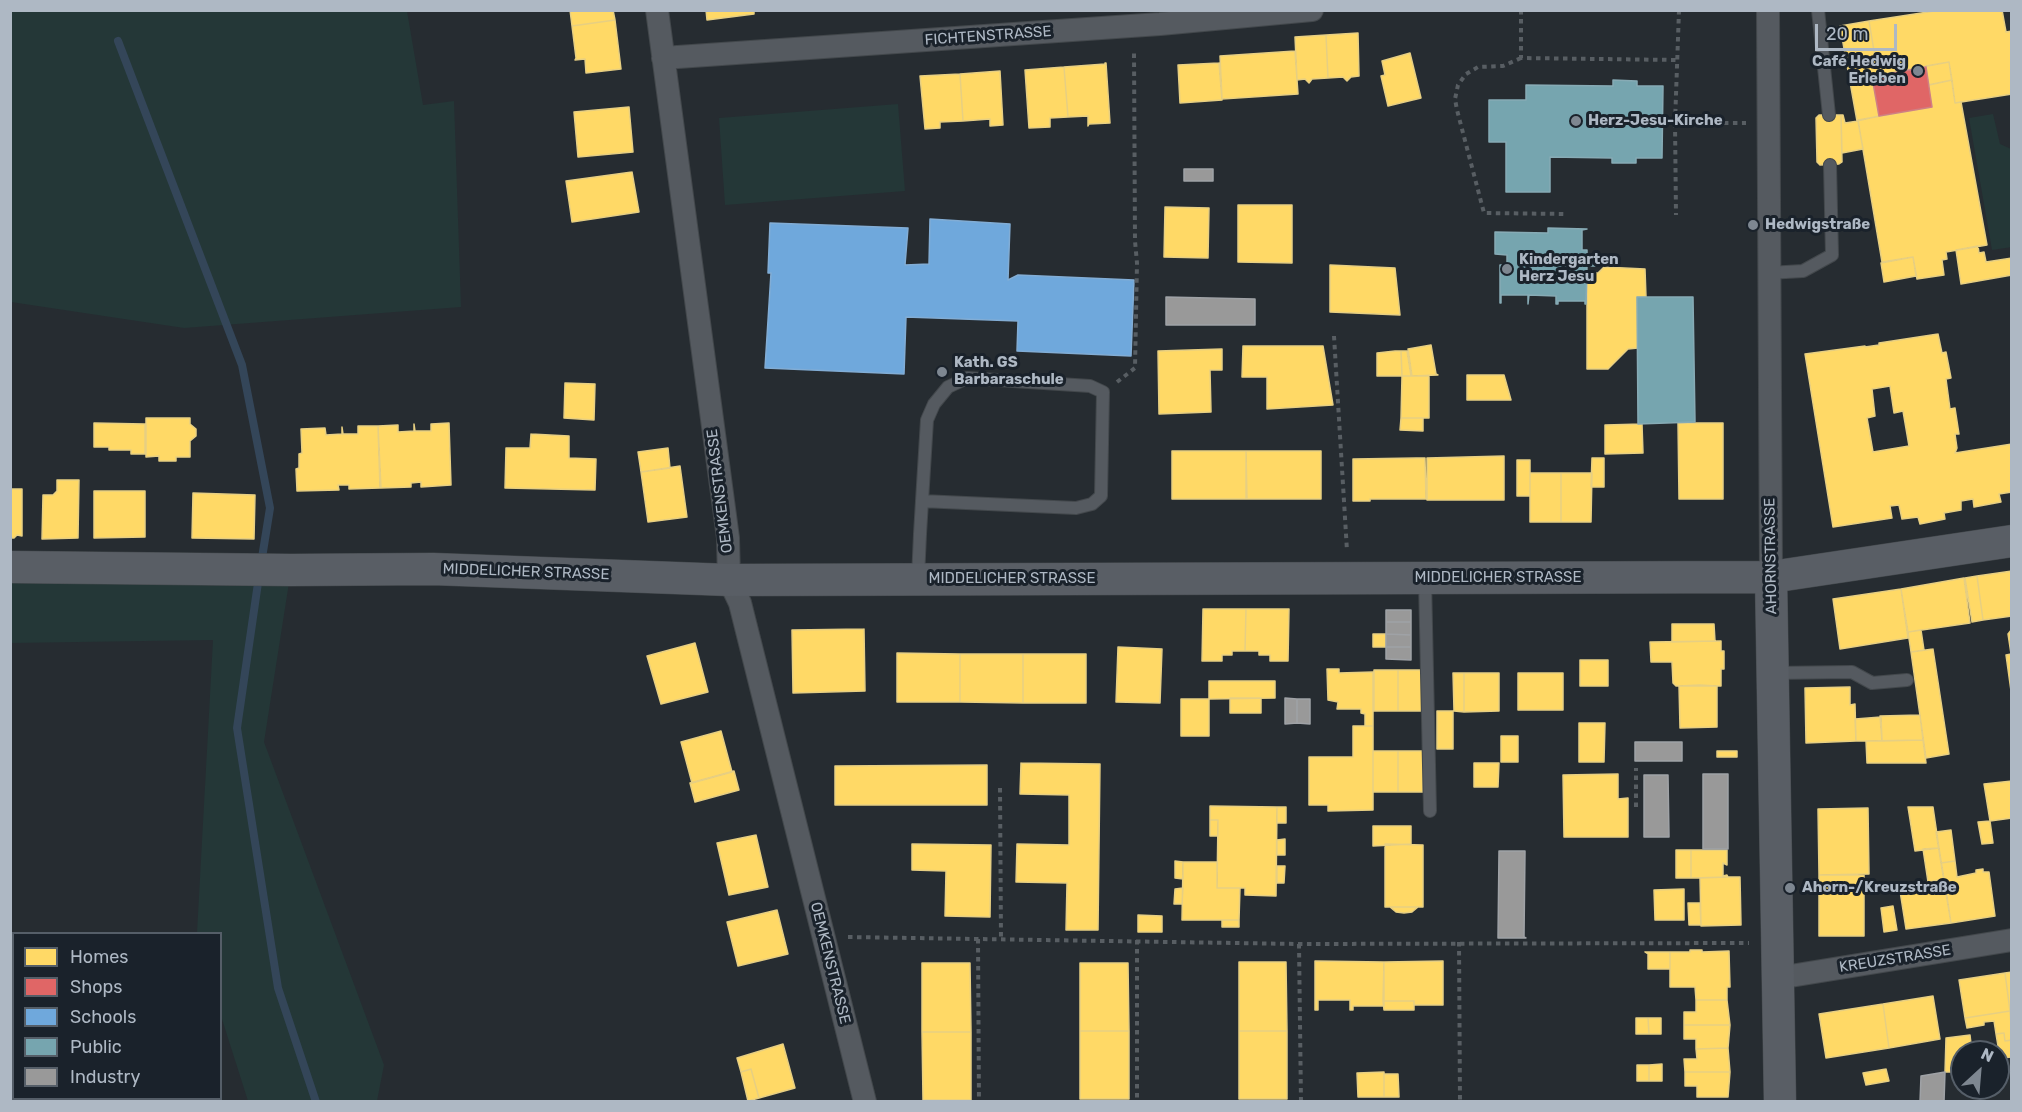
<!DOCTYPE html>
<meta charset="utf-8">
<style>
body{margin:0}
#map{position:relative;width:2022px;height:1112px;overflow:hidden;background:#262c31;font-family:Rubik,sans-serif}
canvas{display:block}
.frame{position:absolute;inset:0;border:12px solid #aeb8c4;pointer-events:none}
.legend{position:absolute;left:12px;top:932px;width:210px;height:168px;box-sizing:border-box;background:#1a222b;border:2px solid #555e68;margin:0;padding:8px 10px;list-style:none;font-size:18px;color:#aeb8c4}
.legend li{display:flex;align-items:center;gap:12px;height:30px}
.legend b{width:30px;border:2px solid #555e68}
.north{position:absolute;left:1950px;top:1040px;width:60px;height:60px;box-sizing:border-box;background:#1a222b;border:2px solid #555e68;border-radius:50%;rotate:26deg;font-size:16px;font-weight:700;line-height:24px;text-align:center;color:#aeb8c4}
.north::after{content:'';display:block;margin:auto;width:21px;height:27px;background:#7e8791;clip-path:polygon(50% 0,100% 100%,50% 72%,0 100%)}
.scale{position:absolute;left:1815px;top:24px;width:82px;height:27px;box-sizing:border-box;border:3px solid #aeb8c4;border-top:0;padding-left:8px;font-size:18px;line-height:21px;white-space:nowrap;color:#aeb8c4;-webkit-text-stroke:4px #1a222b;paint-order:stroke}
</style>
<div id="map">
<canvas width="2022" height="1112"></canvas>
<div class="frame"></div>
<ul class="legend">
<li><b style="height:16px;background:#ffd966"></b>Homes</li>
<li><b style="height:16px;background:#e06666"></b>Shops</li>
<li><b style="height:16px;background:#6fa8dc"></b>Schools</li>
<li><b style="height:16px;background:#76a5af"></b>Public</li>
<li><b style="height:16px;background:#999"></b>Industry</li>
</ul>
<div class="north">N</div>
<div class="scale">20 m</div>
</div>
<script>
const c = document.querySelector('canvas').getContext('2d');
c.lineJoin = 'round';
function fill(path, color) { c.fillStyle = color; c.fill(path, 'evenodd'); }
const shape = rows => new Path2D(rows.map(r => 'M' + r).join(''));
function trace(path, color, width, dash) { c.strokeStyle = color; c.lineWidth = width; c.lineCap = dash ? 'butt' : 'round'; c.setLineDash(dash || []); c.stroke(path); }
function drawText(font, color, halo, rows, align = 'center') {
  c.font = font + ' Rubik,sans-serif'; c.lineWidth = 6; c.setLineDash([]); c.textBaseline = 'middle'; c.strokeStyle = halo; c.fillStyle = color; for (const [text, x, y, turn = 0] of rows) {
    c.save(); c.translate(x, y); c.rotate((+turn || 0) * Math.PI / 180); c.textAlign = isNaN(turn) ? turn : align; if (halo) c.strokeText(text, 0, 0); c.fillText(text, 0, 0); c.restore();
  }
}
const green = shape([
 [10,11,407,11,423,105,454,101,461,307,184,328,11,302],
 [898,104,905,191,725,205,719,118],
 [1993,114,2000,144,2011,149,2012,247,1992,250,1969,118],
 [10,567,291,570,264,742,384,1065,377,1101,248,1101,221,1016,220,934,197,933,213,640,11,643]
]);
const homes = shape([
 [570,10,613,10,615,20,572,26,570,10],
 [706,10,754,10,754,14,707,20,706,10],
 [1941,10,2002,10,2006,32,2012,31,2012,94,1955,103,1949,62,1878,75,1869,21,1941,10],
 [615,20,621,69,586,73,585,59,575,60,576,58,572,26,615,20],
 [1869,21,1878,75,1872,77,1879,116,1857,121,1840,26,1869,21],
 [1358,33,1359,76,1351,77,1347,81,1343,77,1328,78,1326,35,1358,33],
 [1326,35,1328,78,1312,79,1309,83,1305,79,1297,80,1295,37,1326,35],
 [1295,51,1298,94,1222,99,1220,56,1295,51],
 [1410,53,1421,98,1388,106,1381,76,1385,75,1382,61,1410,53],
 [1949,62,1952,80,1929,85,1926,66,1949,62],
 [1105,63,1106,63,1110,123,1089,124,1088,126,1088,116,1068,117,1064,67,1105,64,1105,63],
 [1219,63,1222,100,1180,103,1178,65,1219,63],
 [1064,67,1068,117,1050,118,1050,127,1029,128,1025,70,1064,67],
 [1000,71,1003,125,990,126,990,119,963,121,960,74,1000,71],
 [960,74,963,121,940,122,940,128,925,129,920,76,960,74],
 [1952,80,1955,103,1961,102,1987,245,1946,252,1947,259,1942,260,1944,275,1917,279,1913,257,1882,262,1858,120,1932,107,1928,85,1952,80],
 [629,107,633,152,578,157,574,112,629,107],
 [1819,115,1841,115,1842,162,1839,164,1820,165,1817,162,1816,118,1819,115],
 [1841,115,1843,115,1845,123,1858,121,1863,149,1842,153,1841,115],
 [632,172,639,212,572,222,566,181,632,172],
 [1238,205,1292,205,1292,263,1238,262,1238,205],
 [1165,207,1209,208,1208,258,1164,257,1165,207],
 [1978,246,1979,253,1984,252,1986,262,2012,258,2012,275,1961,284,1956,250,1978,246],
 [1913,257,1916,276,1884,282,1881,263,1913,257],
 [1330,265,1395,268,1400,315,1330,312,1330,265],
 [1604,267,1645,269,1646,297,1637,297,1638,348,1628,349,1608,369,1587,369,1587,273,1598,273,1604,267],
 [1938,334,1942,353,1946,352,1951,378,1946,379,1950,409,1955,408,1959,434,1955,434,1957,448,1955,453,2012,444,2012,492,1999,494,2001,502,1974,507,1973,499,1961,501,1961,510,1944,513,1945,519,1920,524,1918,517,1902,519,1899,505,1890,506,1892,518,1833,527,1805,354,1865,346,1865,347,1879,345,1879,343,1938,334],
 [1890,386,1894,413,1903,411,1909,446,1873,452,1867,418,1875,416,1872,389,1890,386],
 [1431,345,1436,374,1438,375,1412,376,1408,349,1431,345],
 [1243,346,1323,346,1333,405,1267,409,1267,377,1242,377,1243,346],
 [1222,349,1222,370,1210,370,1211,412,1159,414,1158,351,1222,349],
 [1395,351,1401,351,1402,376,1377,376,1377,353,1395,351],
 [1401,351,1407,351,1411,376,1402,376,1401,351],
 [1467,375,1504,375,1511,400,1467,400,1467,375],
 [1402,376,1429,376,1429,418,1401,418,1402,376],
 [565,383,595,384,594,420,564,418,565,383],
 [146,418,190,418,190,424,196,429,196,436,190,441,190,457,176,457,176,461,159,461,159,456,146,457,146,418],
 [1401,418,1423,418,1423,431,1400,430,1401,418],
 [94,423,145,424,145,454,131,454,131,450,109,450,109,447,94,447,94,423],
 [449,423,451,485,421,487,421,482,411,483,411,487,381,488,378,426,398,425,398,432,414,431,414,424,415,431,431,431,431,424,449,423],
 [1678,423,1723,423,1723,499,1679,499,1678,423],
 [1642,424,1643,453,1605,454,1605,425,1642,424],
 [358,426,378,426,380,488,349,489,349,485,338,485,339,490,297,491,296,469,299,468,299,454,302,453,301,429,325,428,326,435,342,434,342,427,343,434,358,434,358,426],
 [531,434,569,436,569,458,596,459,595,490,505,488,506,448,530,448,531,434],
 [668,448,670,468,641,472,638,452,668,448],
 [1172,451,1246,451,1246,499,1172,499,1172,451],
 [1246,451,1321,451,1321,499,1247,499,1246,451],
 [1504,456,1504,500,1427,500,1427,458,1504,456],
 [1416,458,1425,458,1426,499,1370,499,1370,501,1353,501,1353,459,1416,458],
 [1592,458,1604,458,1604,487,1591,487,1592,458],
 [1517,460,1530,460,1530,496,1517,496,1517,460],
 [680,466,687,517,648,522,641,472,680,466],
 [1530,473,1561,473,1561,522,1530,522,1530,473],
 [1561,473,1592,473,1591,522,1561,522,1561,473],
 [57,480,79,480,78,538,42,539,43,495,53,495,57,491,57,480],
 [10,489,22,489,22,536,17,535,14,538,10,538,10,489],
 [94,491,145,491,145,537,94,538,94,491],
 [193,493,255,495,254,539,192,538,193,493],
 [2012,571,2012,616,1983,620,1977,576,2012,571],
 [1977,576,1983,620,1972,622,1965,578,1977,576],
 [1964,578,1970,623,1908,632,1901,589,1964,578],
 [1901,589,1908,638,1840,649,1833,599,1901,589],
 [1203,609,1246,609,1245,651,1232,651,1232,655,1222,655,1222,661,1202,661,1203,609],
 [1246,609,1289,609,1288,661,1270,661,1270,655,1259,655,1259,651,1245,651,1246,609],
 [1672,624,1714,624,1715,641,1672,642,1672,624],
 [864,629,865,691,793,693,792,630,864,629],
 [2012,629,2012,691,2011,691,2006,655,2011,654,2008,634,2012,629],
 [1921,630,1924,650,1911,652,1908,632,1921,630],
 [1373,634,1386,634,1386,647,1373,647,1373,634],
 [1721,641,1721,651,1724,651,1724,669,1721,669,1721,686,1676,686,1673,683,1672,662,1651,662,1650,642,1721,641],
 [695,643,708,692,661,704,647,656,695,643],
 [1118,647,1162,649,1160,703,1116,702,1118,647],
 [1933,649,1949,754,1926,758,1911,652,1933,649],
 [897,653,960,654,960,702,897,702,897,653],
 [960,654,1023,654,1023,703,960,702,960,654],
 [1023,654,1086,654,1086,703,1023,703,1023,654],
 [1580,660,1608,660,1608,686,1580,686,1580,660],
 [1327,669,1339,669,1339,673,1373,672,1373,726,1365,726,1365,714,1361,713,1361,709,1337,709,1338,702,1328,700,1327,669],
 [1374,670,1398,670,1398,711,1374,711,1374,670],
 [1398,670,1423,670,1423,711,1398,711,1398,670],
 [1453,673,1464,673,1464,712,1454,711,1453,673],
 [1464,673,1499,673,1499,711,1464,712,1464,673],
 [1518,673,1563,673,1563,710,1518,710,1518,673],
 [1209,681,1275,681,1275,698,1209,699,1209,681],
 [1700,685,1717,686,1717,727,1680,728,1679,686,1700,685],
 [1850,687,1850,705,1855,704,1856,741,1806,743,1805,688,1850,687],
 [1230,698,1261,698,1261,713,1230,713,1230,698],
 [1181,699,1209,699,1209,736,1181,736,1181,699],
 [1437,711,1453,711,1453,749,1437,749,1437,711],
 [1920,715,1923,740,1882,741,1880,716,1920,715],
 [1881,717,1882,741,1856,741,1855,719,1881,717],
 [1579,723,1605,723,1604,762,1579,762,1579,723],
 [1353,726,1373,726,1373,810,1328,811,1328,805,1309,805,1309,757,1353,757,1353,726],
 [721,731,732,772,692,783,681,742,721,731],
 [1501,736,1518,736,1518,762,1501,762,1501,736],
 [1923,740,1926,763,1867,763,1866,741,1923,740],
 [1373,751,1398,751,1398,792,1373,792,1373,751],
 [1398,751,1423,751,1423,792,1398,792,1398,751],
 [1717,751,1737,751,1737,757,1717,757,1717,751],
 [1021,763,1100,764,1098,930,1066,930,1067,883,1016,882,1017,844,1069,845,1069,795,1020,794,1021,763],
 [1474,763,1499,763,1498,787,1474,787,1474,763],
 [987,765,987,805,835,805,835,766,987,765],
 [734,771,739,790,695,802,690,783,734,771],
 [1618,774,1618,799,1628,798,1628,837,1564,837,1563,775,1618,774],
 [2012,781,2012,818,1990,821,1984,784,2012,781],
 [1210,806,1277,807,1276,896,1245,895,1245,888,1217,888,1218,820,1210,820,1210,806],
 [1277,807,1286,807,1286,823,1277,823,1277,807],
 [1908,807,1933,807,1939,848,1915,851,1908,807],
 [1868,808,1869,874,1819,875,1818,809,1868,808],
 [1210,820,1218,820,1218,836,1210,836,1210,820],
 [1990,821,1993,843,1982,844,1978,822,1990,821],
 [1373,826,1411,826,1411,844,1373,846,1373,826],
 [1951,830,1955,861,1941,863,1936,832,1951,830],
 [756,835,768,887,729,895,717,843,756,835],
 [1285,839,1285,855,1277,855,1277,840,1285,839],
 [912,844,991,845,990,917,945,916,946,871,912,870,912,844],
 [1385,844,1423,845,1423,907,1385,907,1385,844],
 [1939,848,1944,879,1928,882,1923,849,1939,848],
 [1676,850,1691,850,1691,878,1676,878,1676,850],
 [1691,850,1727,850,1727,865,1723,863,1723,876,1727,875,1728,877,1691,878,1691,850],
 [1175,861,1183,862,1183,879,1175,878,1175,861],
 [1955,861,1957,877,1976,873,1976,870,1983,869,1983,872,1989,872,1995,916,1951,923,1941,863,1955,861],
 [1183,862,1217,862,1217,888,1240,888,1239,920,1182,920,1183,862],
 [1277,866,1285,866,1284,883,1277,883,1277,866],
 [1819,875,1864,875,1864,936,1819,936,1819,875],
 [1728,877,1740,877,1741,925,1701,926,1700,878,1728,877],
 [1928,882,1930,886,1945,884,1951,923,1906,929,1900,891,1908,890,1907,885,1928,882],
 [1183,888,1182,904,1174,904,1175,889,1183,888],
 [1684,889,1684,920,1655,920,1654,890,1684,889],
 [1688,903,1700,903,1701,925,1689,925,1688,903],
 [1893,906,1897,930,1884,932,1881,908,1893,906],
 [1390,907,1418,907,1412,912,1404,913,1396,912,1390,907],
 [777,910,788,954,738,966,727,922,777,910],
 [1138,915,1162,916,1162,932,1138,932,1138,915],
 [1222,920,1239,920,1239,927,1222,927,1222,920],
 [1690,950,1702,950,1702,952,1729,951,1730,987,1727,987,1727,1000,1696,1000,1695,987,1670,987,1670,952,1690,952,1690,950],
 [1645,952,1670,952,1670,969,1648,969,1648,954,1645,952],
 [1315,961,1384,962,1384,1006,1353,1006,1353,1010,1350,1010,1350,1000,1318,1000,1318,1010,1315,1010,1315,961],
 [1443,961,1443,1005,1414,1005,1414,1001,1383,1001,1384,962,1443,961],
 [1239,962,1286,962,1287,1031,1239,1031,1239,962],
 [922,963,970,963,971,1032,922,1032,922,963],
 [1080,963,1128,963,1129,1031,1080,1031,1080,963],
 [2012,972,2012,1011,2010,1011,2005,973,2012,972],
 [2005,973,2010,1011,1965,1018,1959,980,2005,973],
 [1933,996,1940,1039,1889,1048,1883,1004,1933,996],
 [1696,1000,1727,1000,1730,1025,1684,1025,1684,1012,1696,1012,1696,1000],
 [1383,1001,1414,1001,1414,1010,1384,1010,1383,1001],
 [1883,1004,1889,1048,1826,1058,1819,1014,1883,1004],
 [2010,1011,2012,1040,2005,1041,2004,1033,1996,1034,1994,1021,1984,1022,1984,1025,1967,1028,1965,1018,2010,1011],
 [1636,1018,1648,1018,1649,1034,1636,1034,1636,1018],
 [1648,1018,1661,1018,1661,1034,1649,1034,1648,1018],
 [1684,1025,1730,1025,1728,1048,1696,1049,1696,1039,1684,1039,1684,1025],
 [1080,1031,1129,1031,1129,1099,1080,1099,1080,1031],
 [1239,1031,1287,1031,1287,1099,1239,1099,1239,1031],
 [922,1032,971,1032,971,1100,923,1100,922,1032],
 [2004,1033,2005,1041,2012,1040,2012,1057,2000,1058,1996,1034,2004,1033],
 [1970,1035,1972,1052,1962,1052,1959,1072,1945,1072,1946,1038,1970,1035],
 [783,1044,795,1088,759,1098,751,1069,741,1072,737,1058,783,1044],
 [1728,1048,1730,1072,1685,1072,1684,1059,1697,1059,1696,1049,1728,1048],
 [1662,1064,1662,1081,1649,1081,1649,1065,1662,1064],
 [1637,1065,1649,1065,1649,1081,1637,1081,1637,1065],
 [751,1069,759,1098,748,1101,741,1072,751,1069],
 [1886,1069,1889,1081,1866,1085,1863,1073,1886,1069],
 [1384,1072,1384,1097,1358,1097,1357,1073,1384,1072],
 [1685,1072,1730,1072,1728,1097,1697,1097,1697,1086,1685,1086,1685,1072],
 [1384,1074,1398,1074,1399,1097,1384,1097,1384,1074]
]);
const shops = shape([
 [1926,67,1932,107,1879,116,1872,77,1926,67]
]);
const schools = shape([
 [930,219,1010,224,1008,280,1018,275,1134,280,1131,356,1017,351,1018,321,906,317,904,374,765,368,771,273,768,273,770,223,908,228,905,265,929,264,930,219]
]);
const public = shape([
 [1613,80,1637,81,1637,86,1663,86,1662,158,1636,158,1636,163,1612,163,1612,158,1550,157,1550,192,1506,192,1506,142,1489,142,1489,100,1526,100,1526,85,1613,86,1613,80],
 [1548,228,1587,229,1582,230,1582,250,1587,250,1587,255,1595,256,1595,266,1587,266,1586,304,1585,304,1585,301,1558,301,1558,304,1556,304,1556,296,1529,295,1528,304,1528,295,1501,295,1501,303,1500,303,1500,265,1507,265,1507,255,1495,254,1495,232,1548,233,1548,228],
 [1637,297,1693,297,1695,422,1638,424,1637,297]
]);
const industry = shape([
 [1184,169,1213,169,1213,181,1184,181,1184,169],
 [1166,297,1255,299,1255,325,1166,325,1166,297],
 [1386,610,1411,610,1411,622,1386,622,1386,610],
 [1386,622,1411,622,1411,635,1386,634,1386,622],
 [1386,634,1411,635,1411,647,1386,647,1386,634],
 [1386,647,1411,647,1411,660,1386,659,1386,647],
 [1285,698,1297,699,1297,723,1285,724,1285,698],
 [1297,699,1310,699,1310,724,1297,723,1297,699],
 [1635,742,1682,742,1682,761,1635,761,1635,742],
 [1703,774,1728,774,1728,849,1703,849,1703,774],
 [1644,775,1668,775,1669,837,1644,837,1644,775],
 [1499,851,1525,851,1524,937,1526,938,1498,938,1499,851],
 [1945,1072,1944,1102,1920,1102,1921,1076,1945,1072]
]);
const stream = shape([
 [118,41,242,365,270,508,261,564],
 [259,576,237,728,278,988,316,1102]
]);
const path = shape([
 [1521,10,1521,58,1677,60],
 [1679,10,1675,123,1746,123],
 [1521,58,1503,66,1478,67,1466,74,1458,85,1455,99,1457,110,1484,213,1566,214],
 [1675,123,1676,215],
 [1334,336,1347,551],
 [1117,382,1135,368,1137,263,1135,241,1134,51],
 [1000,788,1001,939],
 [1636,807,1636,768],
 [848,937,1299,944,1749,943],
 [978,939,979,1102],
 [1137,940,1137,1102],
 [1459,942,1460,1102],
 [1299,944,1301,1102]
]);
const lane = shape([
 [1818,10,1829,115],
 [1768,273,1803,271,1832,255,1830,165],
 [918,578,920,534,922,501,927,420,934,404,948,387,967,378,1090,386,1103,392,1101,496,1092,504,1076,508,922,501],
 [1425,580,1430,811],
 [1773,673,1852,672,1872,683,1907,680]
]);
const street = shape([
 [657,10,728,538,729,580,740,603,865,1102],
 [1768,10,1771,577],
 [663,58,1160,24,1312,10],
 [1778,978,2012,940]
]);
const secondary = shape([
 [10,567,291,570,433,569,729,580,1771,577,2012,541],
 [1771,577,1780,1102]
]);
const markers = [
 [1918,71,6,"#7e8791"],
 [1576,121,6,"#7e8791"],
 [1753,225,6,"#7e8791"],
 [1507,269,6,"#7e8791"],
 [942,372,6,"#7e8791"],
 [1790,888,6,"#7e8791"]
];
const streetNames = [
 ["FICHTENSTRASSE",988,36,-4],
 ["OEMKENSTRASSE",720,491,-97],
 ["AHORNSTRASSE",1771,556,-91],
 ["MIDDELICHER STRASSE",526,572,2],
 ["MIDDELICHER STRASSE",1498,578],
 ["MIDDELICHER STRASSE",1012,579],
 ["KREUZSTRASSE",1895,959,-9],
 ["OEMKENSTRASSE",830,963,76]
];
const poiNames = [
 ["Café Hedwig",1906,62,"right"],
 ["Erleben",1906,79,"right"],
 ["Herz-Jesu-Kirche",1588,121],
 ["Hedwigstraße",1765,225],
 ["Kindergarten",1519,260],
 ["Herz Jesu",1519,277],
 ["Kath. GS",954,363],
 ["Barbaraschule",954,380],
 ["Ahorn-/Kreuzstraße",1802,888]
];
fill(green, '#243737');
fill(homes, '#ffd966');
trace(homes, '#e7cf82', 1.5);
fill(shops, '#e06666');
trace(shops, '#d17f82', 1.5);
fill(schools, '#6fa8dc');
trace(schools, '#82add5', 1.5);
fill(public, '#76a5af');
trace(public, '#87abb5', 1.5);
fill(industry, '#999');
trace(industry, '#9fa2a6', 1.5);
trace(stream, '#344659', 8);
trace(lane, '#43484c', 14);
trace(street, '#43484c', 24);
trace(secondary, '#43484c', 33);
trace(path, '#585e63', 4, [4.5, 4.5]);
trace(lane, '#555a60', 12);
trace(street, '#555a60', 22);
trace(secondary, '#595e65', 32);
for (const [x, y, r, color] of markers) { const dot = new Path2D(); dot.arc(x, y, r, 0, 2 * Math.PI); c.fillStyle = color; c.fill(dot); trace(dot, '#1a222b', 2); }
drawText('15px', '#aeb8c4', '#1a222b', streetNames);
drawText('bold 15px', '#aeb8c4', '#1a222b', poiNames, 'left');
</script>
